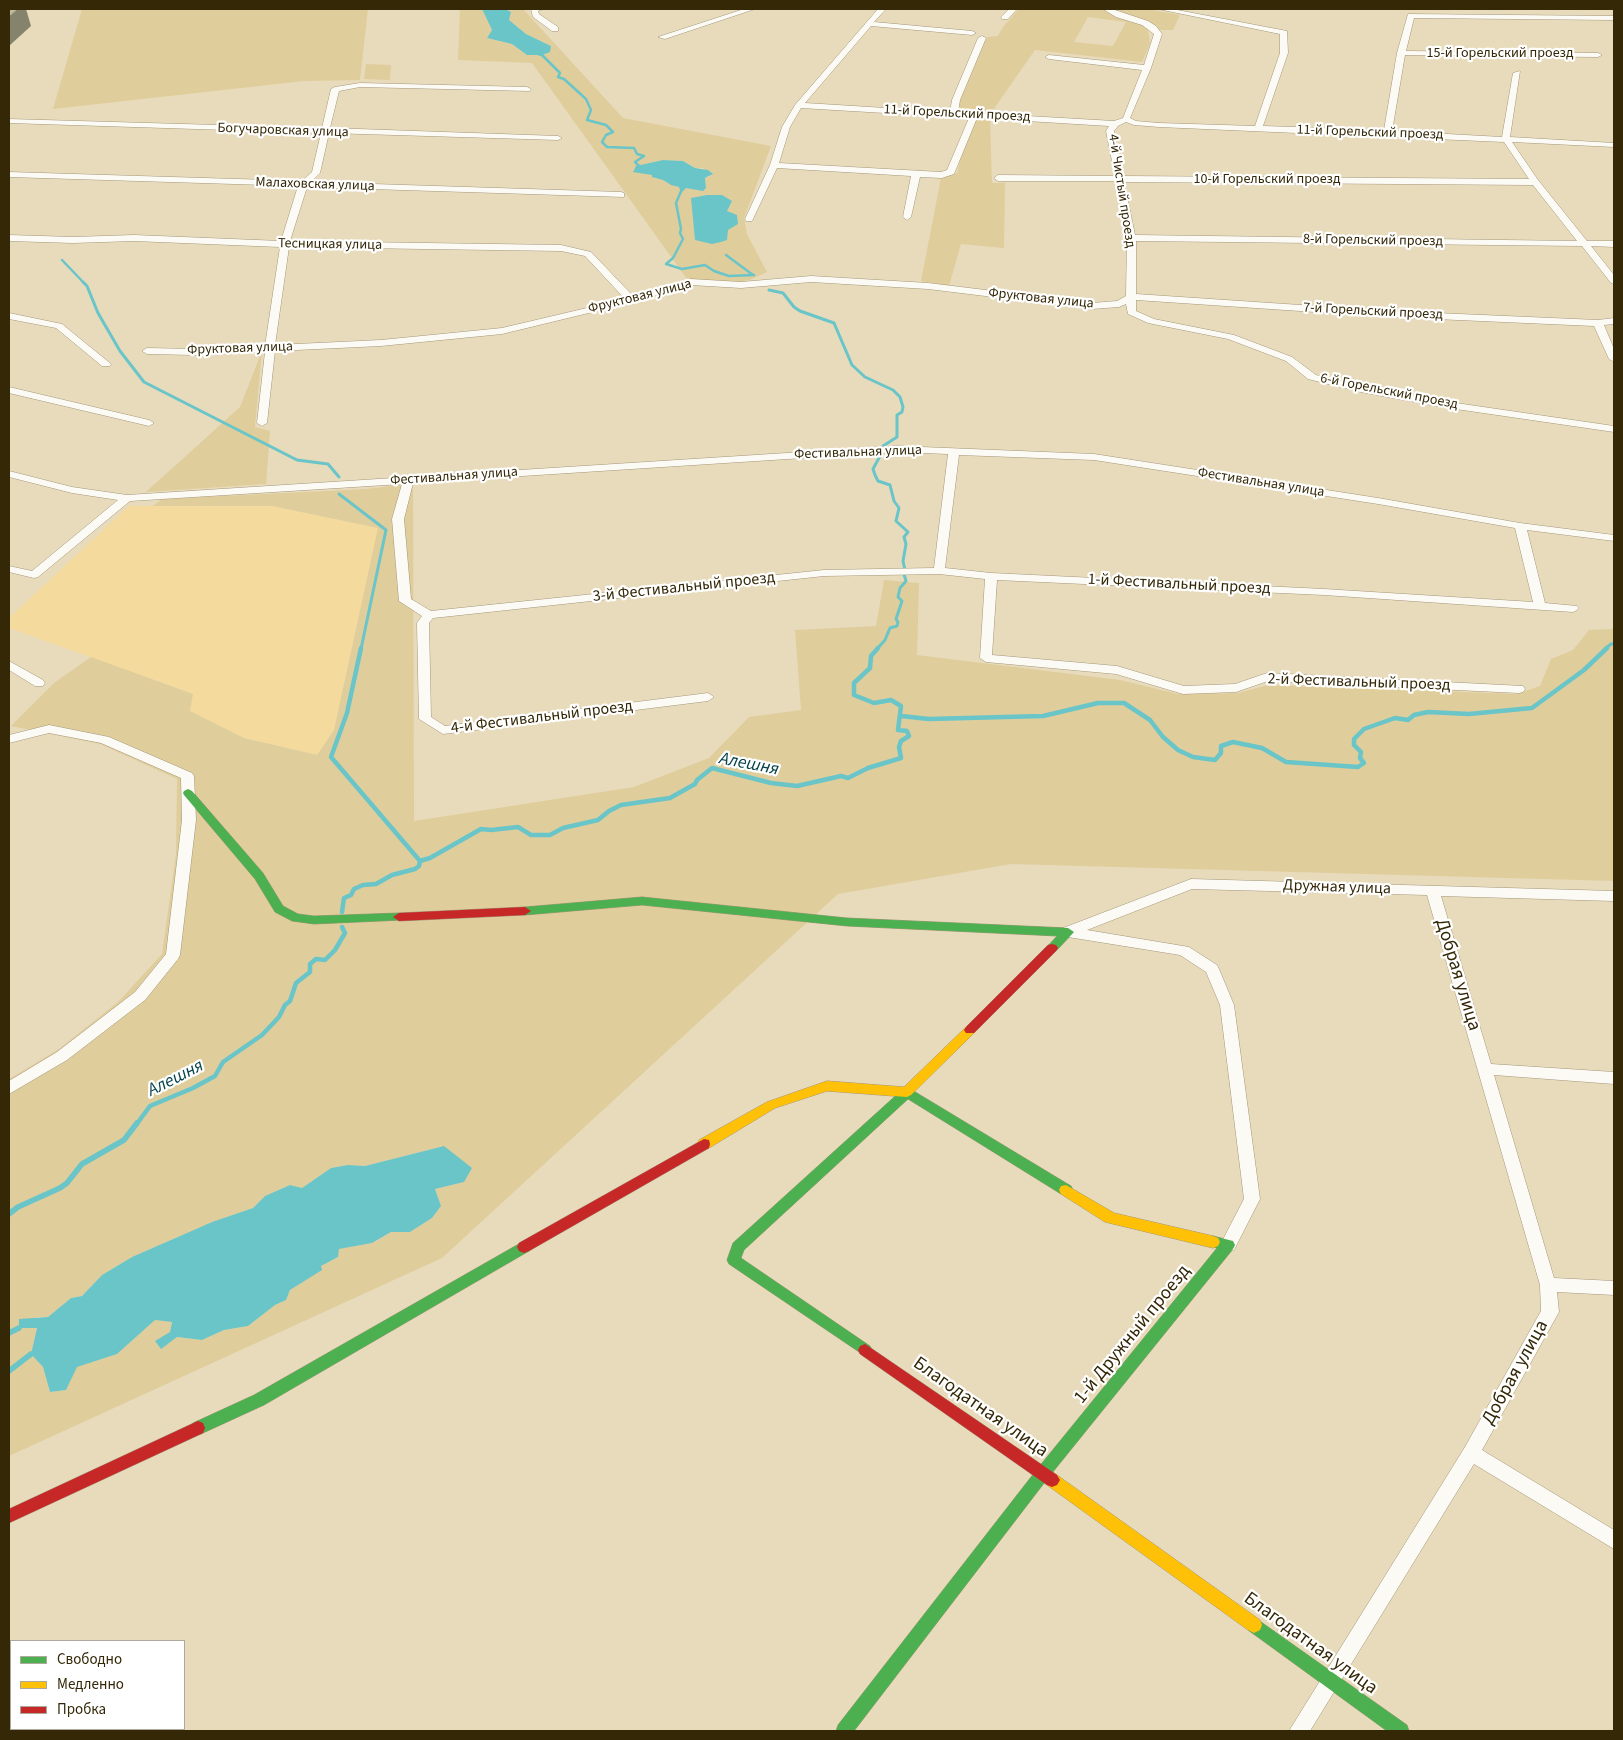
<!DOCTYPE html>
<meta charset="utf-8">
<style>
body{margin:0}
#map{position:relative;width:1623px;height:1740px;overflow:hidden;background:#e8dbbb;font-family:"Source Sans 3",sans-serif}
canvas{display:block}
.frame{position:absolute;inset:0;border:10px solid #342807;pointer-events:none}
.legend{position:absolute;left:10px;top:1640px;width:175px;height:90px;box-sizing:border-box;background:#fff;border:1px solid #aea99c;margin:0;padding:6px 9px;list-style:none;font-size:15px;color:#342807}
.legend li{display:flex;align-items:center;gap:10px;height:25px}
.legend b{width:25px;border:1px solid #aea99c}
</style>
<div id="map">
<canvas width="1623" height="1740"></canvas>
<div class="frame"></div>
<ul class="legend">
<li><b style="height:6px;background:#4caf50"></b>Свободно</li>
<li><b style="height:6px;background:#ffc107"></b>Медленно</li>
<li><b style="height:6px;background:#c62828"></b>Пробка</li>
</ul>
</div>
<script>
const c = document.querySelector('canvas').getContext('2d');
c.lineJoin = 'round';
function fill(path, color) { c.fillStyle = color; c.fill(path, 'evenodd'); }
const shape = rows => new Path2D(rows.map(r => 'M' + r).join(''));
function trace(path, color, width, dash) { c.strokeStyle = color; c.lineWidth = width; c.lineCap = dash ? 'butt' : 'round'; c.setLineDash(dash || []); c.stroke(path); }
function drawText(font, color, halo, rows, align = 'center') {
  c.font = font + ' "Source Sans 3",sans-serif'; c.lineWidth = 4.5; c.setLineDash([]); c.textBaseline = 'middle'; c.strokeStyle = halo; c.fillStyle = color; for (const [text, x, y, turn = 0] of rows) {
    c.save(); c.translate(x, y); c.rotate((+turn || 0) * Math.PI / 180); c.textAlign = isNaN(turn) ? turn : align; if (halo) c.strokeText(text, 0, 0); c.fillText(text, 0, 0); c.restore();
  }
}
const built = shape([
 [129,506,272,506,379,528,334,730,317,755,244,738,190,711,193,694,9,628,9,618]
]);
const green = shape([
 [82,9,368,9,360,80,304,81,53,109],
 [460,9,482,9,492,30,487,38,512,44,527,55,551,46,526,34,509,20,511,12,505,9,523,9,623,118,771,146,744,218,747,234,767,272,750,280,737,282,687,279,532,63,458,60],
 [663,160,683,161,695,168,703,168,711,176,705,178,706,188,680,188,663,180,652,177,653,175,633,171,637,166],
 [1019,9,1147,9,1180,15,1173,30,1148,30,1150,43,1142,62,1035,50,991,113,963,111,960,108,959,100,987,37,998,36,1003,27],
 [1088,17,1126,22,1113,46,1074,42],
 [366,64,391,65,390,80,364,79],
 [977,117,990,118,992,183,1005,183,1004,248,961,244,949,286,921,281,941,178,957,173,966,138],
 [262,351,255,427,270,431,266,484,146,492,240,407],
 [413,483,414,821,634,787,709,758,749,717,801,710,795,630,876,626,884,580,919,583,917,655,1120,680,1178,694,1238,693,1268,685,1517,694,1540,686,1551,659,1573,650,1589,630,1614,629,1614,881,1011,864,838,894,442,1258,9,1456,9,1079,59,1049,118,1002,162,954,176,854,177,779,100,744,11,726,54,683,91,657,193,694,190,711,244,738,317,755,334,730,378,528,272,506,153,506,162,499,367,489],
 [444,1146,464,1182,435,1189,441,1206,432,1218,410,1232,391,1232,372,1243,338,1249,338,1257,321,1266,321,1270,290,1290,286,1300,275,1305,248,1326,224,1330,202,1340,177,1337,170,1332,172,1321,155,1320,117,1354,76,1367,66,1390,50,1392,43,1367,31,1353,37,1328,36,1317,48,1317,71,1298,82,1296,102,1275,132,1257,212,1222,253,1208,265,1196,290,1185,302,1188,331,1168,348,1165,365,1166]
]);
const water = shape([
 [482,9,505,9,511,12,509,20,526,34,551,46,550,52,542,55,527,55,512,44,487,38,492,30],
 [663,160,683,161,695,168,708,170,713,174,705,178,706,188,703,191,686,188,681,193,679,187,671,185,663,180,652,177,652,175,633,172,636,166],
 [707,195,722,195,732,201,727,211,737,215,738,224,728,230,727,240,721,242,712,244,695,240,691,198],
 [444,1146,472,1168,464,1182,435,1189,441,1206,432,1218,410,1232,391,1232,372,1243,339,1249,338,1257,321,1266,322,1270,290,1290,286,1300,275,1305,248,1326,224,1330,202,1340,177,1337,161,1349,155,1341,170,1332,172,1322,155,1320,117,1354,77,1367,66,1390,50,1392,43,1367,31,1354,37,1328,19,1328,19,1319,48,1317,71,1298,82,1296,102,1275,132,1257,212,1222,253,1208,265,1196,290,1185,302,1188,331,1168,348,1165,365,1166]
]);
const streamFar3 = shape([
 [538,54,542,55,560,73,558,77,564,79,586,99,591,110,587,120,606,125,613,132,606,135,602,142,607,147,634,148,637,154,644,156,635,162,640,167],
 [682,189,676,203,681,229,680,233,683,239,673,258,666,264,682,269,705,265,714,271,729,276,754,275],
 [726,255,753,275],
 [62,260,84,283]
]);
const streamFar2 = shape([
 [83,282,87,286,98,313,120,351,144,382,297,460,328,464,339,477],
 [769,290,783,293,794,307,800,311,834,323,852,365,865,377,893,390,900,397,903,407,902,412,897,415,897,437,883,446],
 [880,456,873,469,875,475,878,481,890,485,894,501,899,508,896,521,908,532,904,537,906,544,903,561,905,570],
 [339,494,386,530,361,649],
 [877,649,885,640,890,628,897,626,898,622,896,619,902,601,898,597,900,588,906,581,904,574],
 [1605,649,1611,644,1614,644]
]);
const streamFar1 = shape([
 [361,648,347,713,331,757,420,861],
 [901,716,929,719,1043,716,1098,703,1124,703,1150,720,1163,737,1178,750,1193,757,1215,760,1221,753,1221,746,1233,742,1262,748,1286,762,1358,767,1364,763,1360,758,1361,752,1354,745,1354,739,1364,729,1395,718,1408,720,1414,715,1428,712,1469,714,1532,708,1584,670,1607,648],
 [342,912,344,898,351,895,354,889,363,885,376,884,392,875,415,869,419,866,420,861,430,858,481,829,491,830,518,827,531,835,550,835,563,828,598,820,609,811,621,805,670,798,695,784,697,780,712,768,771,783,797,786,841,776,848,778,868,768,901,758,899,747,901,741,909,736,907,731,898,730,901,706,891,700,874,703,854,695,854,683,870,668,871,656,878,648],
 [136,1125,150,1106,193,1088,215,1076,223,1062,262,1035,279,1017,285,1005,290,1001,296,983,310,972,310,964,316,959,325,960,335,950,345,933,342,927]
]);
const stream = shape([
 [9,1214,18,1207,60,1188,67,1183,82,1164,124,1140,137,1123],
 [9,1333,19,1328],
 [9,1371,31,1354]
]);
const street = shape([
 [531,9,543,9,538,11,539,14,558,27,558,31,552,31,533,17,531,9],
 [744,9,755,9,665,39,658,37,744,9],
 [878,9,886,9,874,22,972,31,976,33,972,35,871,26,805,103,950,112,952,100,978,38,982,36,986,38,960,100,958,112,1114,121,1123,118,1142,70,1049,59,1045,57,1049,55,1144,65,1154,34,1142,25,1116,17,1103,9,1112,9,1148,21,1156,26,1162,34,1151,68,1130,118,1136,121,1159,123,1255,126,1280,53,1280,34,1158,9,1172,9,1287,31,1288,53,1263,126,1384,130,1397,53,1408,14,1614,16,1614,20,1414,18,1406,51,1598,53,1602,55,1598,57,1405,55,1392,131,1502,137,1513,73,1520,71,1510,137,1614,143,1614,147,1512,142,1538,180,1587,241,1614,241,1614,247,1591,246,1614,275,1614,284,1611,283,1582,246,1136,241,1136,294,1390,311,1598,320,1614,318,1614,324,1604,325,1614,349,1614,362,1609,359,1594,326,1390,317,1136,300,1136,311,1154,319,1234,335,1292,357,1316,375,1361,386,1442,401,1614,426,1614,432,1442,407,1361,392,1308,379,1286,361,1228,339,1148,323,1128,314,1126,304,1119,307,1092,309,928,289,811,282,741,288,691,285,634,302,502,334,381,346,275,351,267,423,262,426,257,423,265,352,194,355,147,354,142,351,147,348,194,349,265,346,280,247,134,241,73,243,9,241,9,235,73,237,134,235,281,241,298,186,9,177,9,172,302,181,312,172,321,133,9,123,9,119,322,128,331,89,335,87,360,83,527,87,531,89,530,91,360,87,339,91,330,128,558,136,562,138,558,140,329,133,320,173,311,182,621,192,624,193,624,197,307,187,290,241,561,245,591,252,633,296,691,279,741,282,811,276,928,283,1092,303,1117,301,1126,296,1127,238,1116,181,998,181,994,178,998,175,1115,176,1106,131,1109,126,977,118,954,174,942,178,920,177,911,217,907,220,903,217,911,176,777,168,753,219,752,221,746,221,745,219,770,165,782,127,795,105,878,9],
 [801,108,969,118,947,170,941,172,779,163,790,127,801,108],
 [1126,122,1134,125,1159,127,1504,142,1529,179,1123,176,1114,131,1118,126,1126,122],
 [1124,182,1533,185,1577,241,1135,235,1124,182],
 [289,247,561,251,585,256,625,299,502,328,381,340,275,345,289,247],
 [1009,9,1017,9,1008,19,1002,19,1001,17,1009,9],
 [9,313,62,324,111,364,110,366,102,366,56,328,9,319,9,313],
 [9,387,149,420,154,423,149,426,9,393,9,387],
 [897,446,1094,454,1378,498,1520,523,1614,535,1614,541,1527,530,1545,603,1577,606,1579,608,1577,610,1573,612,1324,595,997,580,992,655,1117,666,1184,686,1235,684,1267,673,1523,686,1525,689,1523,692,1519,693,1268,681,1236,692,1183,694,1116,674,986,662,980,658,985,579,939,574,824,576,433,618,429,623,431,717,445,726,708,693,714,697,708,701,443,734,419,719,417,623,422,616,399,601,392,519,402,484,130,501,38,577,34,578,9,572,9,566,32,571,118,500,72,493,9,477,9,471,72,487,127,495,897,446],
 [897,452,948,454,934,568,824,570,431,611,411,599,404,519,413,483,897,452],
 [959,455,1094,460,1378,504,1515,528,1533,602,1324,589,991,573,945,568,959,455],
 [9,661,43,680,45,683,43,686,35,686,9,670,9,661],
 [49,725,109,737,192,773,194,776,196,820,180,955,178,959,145,1000,67,1060,9,1094,9,1081,57,1052,135,992,166,954,182,820,181,778,101,743,49,733,9,743,9,735,49,725],
 [1191,879,1614,891,1614,901,1441,896,1491,1064,1614,1072,1614,1084,1494,1075,1554,1278,1614,1281,1614,1295,1557,1292,1559,1312,1482,1450,1614,1530,1614,1549,1474,1464,1310,1731,1289,1731,1465,1447,1541,1311,1540,1285,1427,895,1192,889,1087,930,1189,947,1217,965,1219,969,1234,1005,1260,1199,1234,1250,1228,1252,1222,1250,1220,1245,1244,1199,1220,1005,1206,972,1180,955,1068,937,1063,936,1061,932,1063,928,1191,879]
]);
const fast = shape([
 [188,789,192,791,263,873,283,906,298,914,314,916,399,913,405,917,403,920,314,924,292,921,275,912,255,879,184,795,183,793,184,791,188,789],
 [642,897,847,918,1068,928,1074,932,1056,951,1052,952,1048,951,1046,948,1057,936,847,926,642,905,525,915,519,911,525,907,642,897],
 [907,1087,1071,1186,1073,1190,1071,1194,1066,1195,1061,1194,908,1099,744,1250,741,1258,870,1346,872,1350,870,1354,865,1356,729,1264,727,1260,733,1243,903,1089,907,1087],
 [1213,1236,1233,1241,1235,1245,1233,1249,1048,1478,854,1731,836,1731,838,1725,1038,1468,1217,1248,1208,1246,1206,1242,1208,1238,1213,1236],
 [524,1241,529,1243,531,1247,529,1251,264,1405,203,1433,198,1435,193,1433,191,1428,193,1423,254,1395,524,1241],
 [1254,1617,1407,1725,1409,1731,1387,1731,1248,1630,1246,1625,1248,1620,1254,1617]
]);
const slow = shape([
 [970,1025,974,1027,976,1030,974,1033,911,1095,907,1097,827,1091,775,1108,709,1148,704,1149,699,1148,698,1144,699,1140,767,1102,827,1081,904,1087,966,1027,970,1025],
 [1066,1185,1114,1213,1213,1236,1218,1238,1220,1242,1218,1246,1213,1248,1105,1222,1061,1194,1059,1190,1061,1186,1066,1185],
 [1052,1473,1057,1475,1260,1620,1262,1625,1260,1630,1254,1633,1248,1630,1047,1485,1044,1480,1047,1475,1052,1473]
]);
const jam = shape([
 [525,907,531,911,525,915,399,921,393,917,399,913,525,907],
 [1052,944,1056,945,1058,948,1056,951,974,1033,966,1033,964,1030,966,1027,1048,945,1052,944],
 [704,1139,709,1140,710,1144,709,1148,529,1251,524,1253,519,1251,517,1247,519,1243,704,1139],
 [865,1344,1057,1475,1060,1480,1057,1485,1052,1487,1047,1485,860,1354,858,1350,860,1346,865,1344],
 [198,1421,203,1423,205,1428,203,1433,9,1523,9,1509,198,1421]
]);
const shadedWall = shape([
 [18,9,26,9,31,26,9,46,9,17]
]);
const building = shape([
 [9,9,18,9,9,17,9,9]
]);
const farStreetnames = [
 ["15-й Горельский проезд",1500,54],
 ["11-й Горельский проезд",957,114,3],
 ["Богучаровская улица",283,131,2],
 ["11-й Горельский проезд",1370,133,2],
 ["10-й Горельский проезд",1267,180],
 ["Малаховская улица",315,185,2],
 ["4-й Чистый проезд",1121,191,81],
 ["8-й Горельский проезд",1373,241,1],
 ["Тесницкая улица",330,245,1],
 ["Фруктовая улица",640,297,-14],
 ["Фруктовая улица",1041,299,6],
 ["7-й Горельский проезд",1373,312,3],
 ["Фруктовая улица",240,349,-2],
 ["6-й Горельский проезд",1389,392,11],
 ["Фестивальная улица",858,453,-2],
 ["Фестивальная улица",454,477,-4],
 ["Фестивальная улица",1261,483,9]
];
const streetNames = [
 ["1-й Фестивальный проезд",1179,585,3],
 ["3-й Фестивальный проезд",684,588,-6],
 ["2-й Фестивальный проезд",1359,683,2],
 ["4-й Фестивальный проезд",542,718,-7],
 ["Дружная улица",1337,888,2]
];
const waterNames = [
 ["Алешня",749,765,11],
 ["Алешня",176,1079,-27]
];
const nearStreetnames = [
 ["Добрая улица",1457,975,73],
 ["1-й Дружный проезд",1133,1335,-51],
 ["Добрая улица",1516,1373,-61],
 ["Благодатная улица",980,1408,35],
 ["Благодатная улица",1310,1644,36]
];
fill(built, '#f4db9d');
fill(green, '#e0cd9c');
fill(water, '#69c5c8');
trace(streamFar3, '#69c5c8', 2.5);
trace(streamFar2, '#69c5c8', 3);
trace(streamFar1, '#69c5c8', 4.5);
trace(stream, '#69c5c8', 5.5);
trace(street, '#a3977a', 1);
trace(fast, '#a3977a', 1);
trace(slow, '#a3977a', 1);
trace(jam, '#a3977a', 1);
fill(street, '#fcfaf5');
fill(fast, '#4caf50');
fill(slow, '#ffc107');
fill(jam, '#c62828');
fill(shadedWall, '#86836c');
fill(building, '#c0bb9b');
trace(building, '#86836c', 1);
drawText('14px', '#342807', '#fff', farStreetnames);
drawText('16px', '#342807', '#fff', streetNames);
drawText('italic 18px', '#05424a', '#fff', waterNames);
drawText('19px', '#342807', '#fff', nearStreetnames);
</script>
